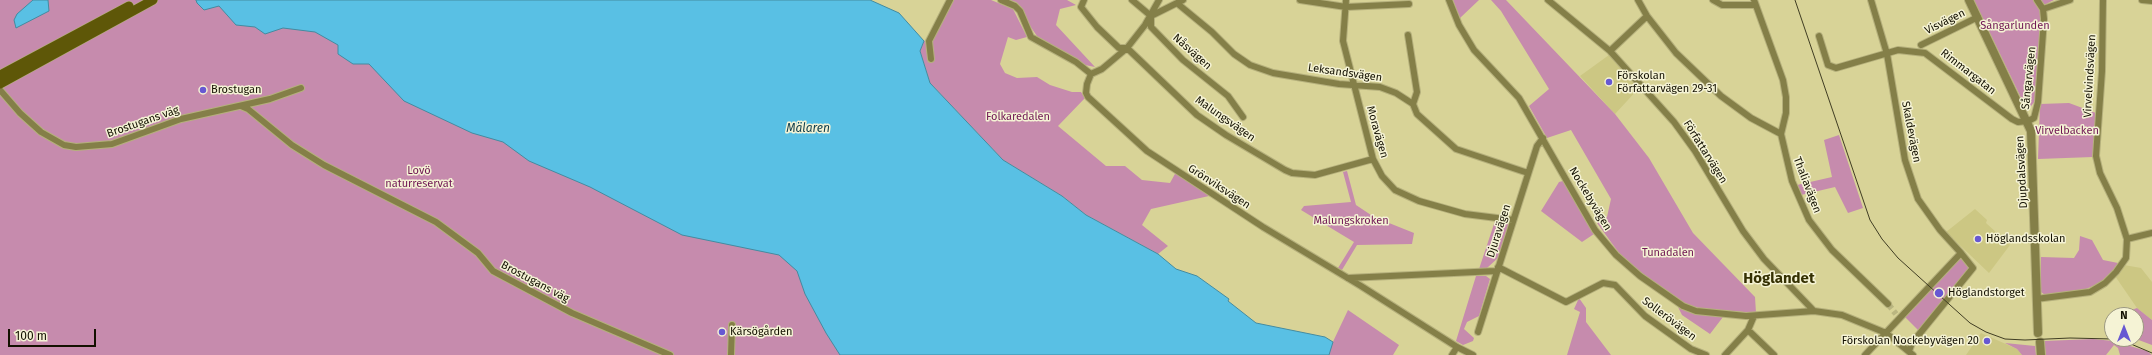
<!DOCTYPE html>
<meta charset="utf-8">
<style>
body{margin:0}
#map{position:relative;width:2152px;height:355px;overflow:hidden;background:#d8d397;font-family:"Fira Sans",sans-serif}
canvas{display:block}
.north{position:absolute;left:2104px;top:307px;width:40px;height:40px;box-sizing:border-box;background:#f5f3d5;border:1px solid #9b9880;border-radius:50%;rotate:0deg;font-size:11px;font-weight:700;line-height:16px;text-align:center;color:#131000}
.north::after{content:'';display:block;margin:auto;width:14px;height:18px;background:#6758d2;clip-path:polygon(50% 0,100% 100%,50% 72%,0 100%)}
.scale{position:absolute;left:8px;top:329px;width:88px;height:18px;box-sizing:border-box;border:2px solid #131000;border-top:0;padding-left:5px;font-size:12px;line-height:14px;white-space:nowrap;color:#131000;-webkit-text-stroke:3px #f5f3d5;paint-order:stroke}
</style>
<div id="map">
<canvas width="2152" height="355"></canvas>
<div class="north">N</div>
<div class="scale">100 m</div>
</div>
<script>
const c = document.querySelector('canvas').getContext('2d');
c.lineJoin = 'round';
function fill(path, color) { c.fillStyle = color; c.fill(path, 'evenodd'); }
const shape = rows => new Path2D(rows.map(r => 'M' + r).join(''));
function trace(path, color, width, dash) { c.strokeStyle = color; c.lineWidth = width; c.lineCap = dash ? 'butt' : 'round'; c.setLineDash(dash || []); c.stroke(path); }
function drawText(font, color, halo, rows, align = 'center') {
  c.font = font + ' "Fira Sans",sans-serif'; c.lineWidth = 3; c.setLineDash([]); c.textBaseline = 'middle'; c.strokeStyle = halo; c.fillStyle = color; for (const [text, x, y, turn = 0] of rows) {
    c.save(); c.translate(x, y); c.rotate((+turn || 0) * Math.PI / 180); c.textAlign = isNaN(turn) ? turn : align; if (halo) c.strokeText(text, 0, 0); c.fillText(text, 0, 0); c.restore();
  }
}
const built = shape([
 [1609,55,1639,88,1615,114,1580,76],
 [1975,209,1987,220,1986,223,2010,245,1989,273,1946,232],
 [2124,265,2141,268,2152,282,2152,320,2137,308,2115,276],
 [1981,333,2017,349,2022,355,1966,355]
]);
const green = shape([
 [0,0,526,0,1088,355,0,355],
 [953,0,991,0,1013,9,1027,37,1016,40,1008,37,1000,64,1005,73,1017,78,1037,77,1050,85,1072,92,1081,92,1085,98,1058,126,1106,166,1125,166,1142,180,1170,183,1176,172,1209,196,1151,209,1142,225,1168,246,1158,254,1086,215,1062,196,1003,160,930,83,920,51,924,41,934,37],
 [1009,0,1067,0,1076,5,1060,9,1056,25,1095,67,1085,65,1037,36,1030,26,1021,7,1016,2],
 [1453,0,1479,0,1460,18],
 [1491,0,1506,0,1615,114,1649,158,1693,233,1755,297,1756,313,1697,308,1684,303,1634,268,1619,253,1597,223,1607,217,1611,199,1571,130,1547,138,1529,106,1549,89,1501,11],
 [1974,0,2054,0,2040,7,2041,20,2035,101,2028,110,2025,106],
 [2069,103,2096,113,2093,157,2038,159,2040,104],
 [1839,135,1863,208,1848,213,1835,187,1801,195,1797,185,1832,177,1824,140],
 [1347,171,1356,205,1374,217,1414,233,1412,244,1357,245,1342,270,1338,268,1354,242,1301,210,1304,206,1351,202,1343,172],
 [1563,181,1594,234,1582,242,1541,211,1559,182],
 [1495,221,1509,224,1499,257,1487,268,1479,269],
 [2080,236,2092,240,2103,260,2118,263,2114,270,2100,283,2079,292,2045,295,2041,292,2041,257,2074,258,2079,250],
 [1961,253,1973,268,1920,332,1903,315],
 [1476,276,1486,276,1490,279,1479,316,1467,322,1464,329,1474,338,1473,341,1463,345,1456,341],
 [1579,298,1586,308,1586,322,1611,355,1567,355,1580,312,1574,309],
 [1678,307,1695,314,1723,317,1710,334,1682,315],
 [2137,308,2152,320,2152,345,2136,339,2136,315,2119,315],
 [1348,310,1399,345,1393,355,1329,355,1330,348],
 [2093,339,2113,341,2147,351,2152,355,2120,355,2118,348,2114,345,2106,355,2046,355,2044,341],
 [2005,343,2035,346,2036,355,2022,355,2017,349]
]);
const water = shape([
 [33,0,48,0,49,11,16,28,14,20,17,14,33,0],
 [196,0,870,0,899,13,924,41,920,51,930,83,1003,160,1062,196,1086,215,1158,254,1176,269,1197,276,1229,299,1228,301,1256,323,1325,337,1333,342,1329,355,840,355,826,333,805,294,797,271,779,255,682,235,590,187,529,161,503,142,472,133,404,101,369,64,353,64,338,54,338,45,315,32,283,28,265,34,255,27,236,25,219,6,204,10,197,3,196,0]
]);
const minorTunnel = shape([
 [1888,304,1896,314]
]);
const minor = shape([
 [1001,0,1015,6,1020,11,1031,37,1076,62,1091,74,1087,84,1086,93,1088,97,1147,151,1263,227,1361,286,1457,347,1473,355],
 [1084,0,1081,7,1097,27,1119,48,1127,48,1197,115,1226,135,1285,170,1292,173,1315,175,1373,159],
 [1132,0,1151,16],
 [1300,0,1346,7,1409,4],
 [1346,0,1343,41,1373,159,1382,176,1395,190,1419,201,1465,214,1513,220],
 [1449,0,1459,25,1474,50,1519,98,1595,230,1616,255,1640,276,1683,306,1696,311,1746,316,1814,311,1842,315,1886,333,1913,355],
 [1548,0,1610,51,1674,122,1695,151,1743,231,1764,259,1814,311],
 [1638,0,1647,16,1676,53,1721,96,1751,118,1781,134],
 [1713,0,1722,5,1755,5],
 [1754,0,1783,80,1786,97,1786,113,1781,134,1792,181,1809,220,1832,250,1888,304],
 [1871,0,1887,54,1905,160,1918,199,1940,230,1961,253],
 [2142,0,2152,1],
 [1178,4,1212,32,1234,54,1250,65,1273,73,1339,84,1380,87,1396,93,1413,104,1417,114,1456,149,1528,173],
 [2043,9,2070,0],
 [1151,16,1151,27,1183,60,1228,96,1243,117],
 [1151,16,1183,0],
 [1408,35,1417,92,1413,104],
 [1819,36,1828,65,1836,68,1898,50,1925,53,2012,119,2018,122,2028,121,2034,118,2038,102,2044,19,2043,9,2037,0],
 [1921,45,1978,17],
 [1610,51,1647,16],
 [931,59,929,41,950,0],
 [1091,74,1102,69,1127,48,1145,25,1159,0],
 [0,90,20,113,41,132,64,145,76,147,112,144,181,119,270,99,301,88],
 [241,106,248,109,292,145,324,165,436,222,478,253,493,271,572,313,670,355],
 [2127,239,2152,233],
 [1498,267,1566,302,1603,283,1615,285,1645,316,1691,349,1706,355],
 [1348,278,1496,271],
 [2036,299,2090,292,2105,283,2116,272,2126,258,2127,239,2117,208,2100,173,2096,156,2102,71,2103,0],
 [1748,330,1774,355],
 [1478,332,1537,146,1543,138],
 [731,355,732,325],
 [1452,355,1457,347],
 [1725,355,1748,330,1754,316],
 [1865,355,1961,253,1973,268,1912,343,1909,351]
]);
const tertiary = shape([
 [1969,0,2031,131,2038,333],
 [2040,342,2041,355]
]);
const secondary = shape([
 [0,75,129,6],
 [0,84,153,0]
]);
const tram = shape([
 [1795,0,1870,220,1882,239,1898,258,1970,323,1986,332,2005,339,2025,340,2070,338,2113,339,2131,344,2152,353]
]);
const markers = [
 [1609,82,4,"#6758d2"],
 [203,90,4,"#6758d2"],
 [1978,239,4,"#6758d2"],
 [1939,293,5,"#6758d2"],
 [722,332,4,"#6758d2"],
 [1987,341,4,"#6758d2"]
];
const streetNames = [
 ["Visvägen",1945,22,-26],
 ["Nåsvägen",1192,52,42],
 ["Rimmargatan",1968,72,38],
 ["Leksandsvägen",1345,73,8],
 ["Virvelvindsvägen",2090,76,-87],
 ["Sångarvägen",2029,78,-84],
 ["Malungsvägen",1225,119,35],
 ["Brostugans väg",143,122,-19],
 ["Moravägen",1377,132,74],
 ["Skaldevägen",1911,132,79],
 ["Författarvägen",1705,152,58],
 ["Djupdalsvägen",2022,172,-93],
 ["Thaliavägen",1807,185,69],
 ["Grönviksvägen",1219,187,33],
 ["Nockebyvägen",1590,199,59],
 ["Djuravägen",1499,231,-72],
 ["Brostugans väg",535,282,28],
 ["Sollerövägen",1669,319,37]
];
const parkNames = [
 ["Sångarlunden",2015,26],
 ["Folkaredalen",1018,117],
 ["Virvelbacken",2067,131],
 ["Lovö",419,171],
 ["naturreservat",419,184],
 ["Malungskroken",1351,221],
 ["Tunadalen",1668,253]
];
const poiNames = [
 ["Förskolan",1617,76],
 ["Författarvägen 29-31",1617,89],
 ["Brostugan",211,90],
 ["Höglandsskolan",1986,239],
 ["Höglandstorget",1948,293],
 ["Kärsögården",730,332],
 ["Förskolan Nockebyvägen 20",1979,341,"right"]
];
const waterNames = [
 ["Mälaren",808,129]
];
const districtNames = [
 ["Höglandet",1779,279]
];
fill(built, '#ccc783');
fill(green, '#c68bad');
fill(water, '#59c0e4');
trace(water, '#448ba0', 1);
trace(minorTunnel, '#bab680', 6, [6, 3]);
trace(minor, '#b5b07c', 8);
trace(tertiary, '#b5b07c', 10);
trace(secondary, '#b5b07c', 10);
trace(minor, '#847f48', 6);
trace(tertiary, '#847f48', 8);
trace(secondary, '#5e5708', 9);
trace(tram, '#403d23', 1);
for (const [x, y, r, color] of markers) { const dot = new Path2D(); dot.arc(x, y, r, 0, 2 * Math.PI); c.fillStyle = color; c.fill(dot); trace(dot, '#f5f3d5', 1.5); }
drawText('11px', '#131000', '#f5f3d5', streetNames);
drawText('11px', '#6f1653', '#f5f3d5', parkNames);
drawText('11px', '#131000', '#f5f3d5', poiNames, 'left');
drawText('italic 12px', '#0b3b4a', '#f5f3d5', waterNames);
drawText('bold 15px', '#343002', '#f5f3d5', districtNames);
</script>
